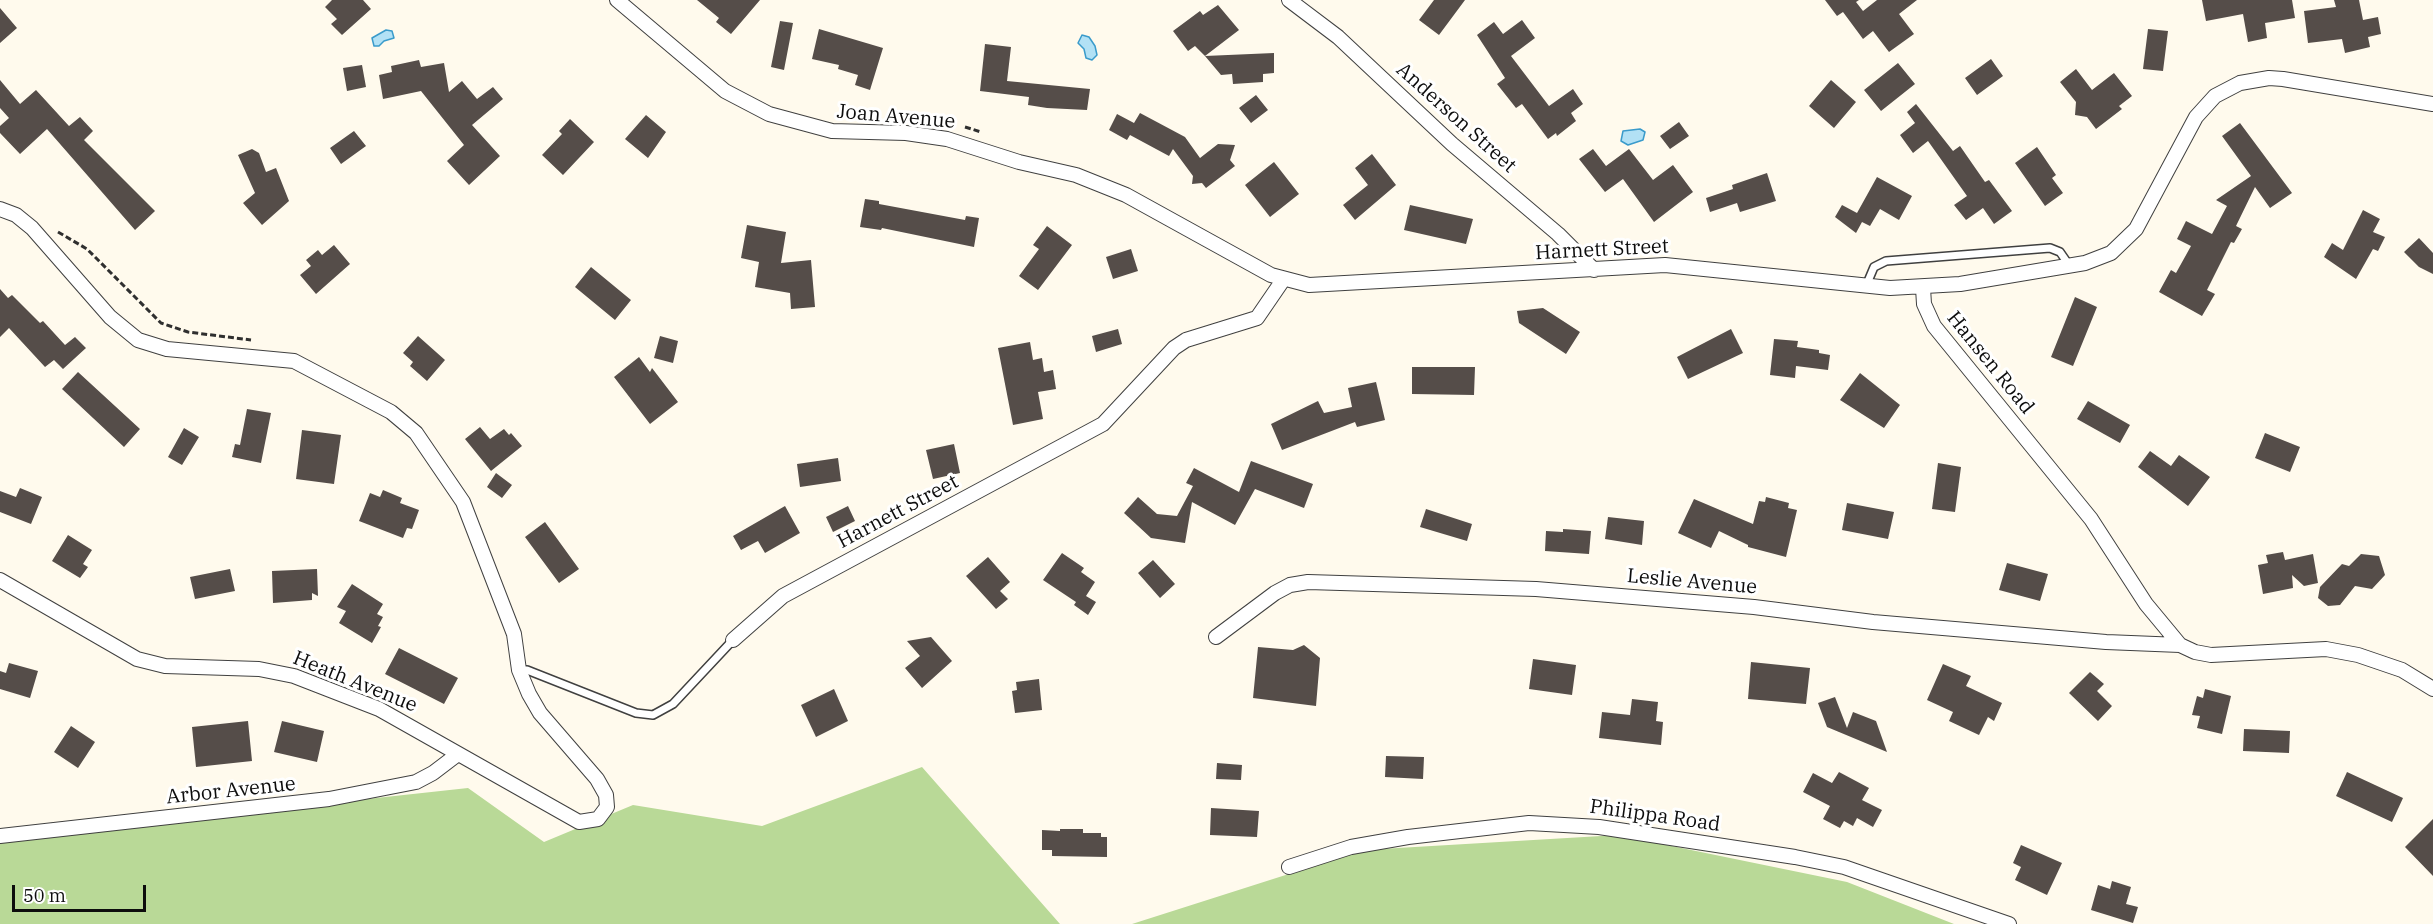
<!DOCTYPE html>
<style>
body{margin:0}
#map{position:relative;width:2433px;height:924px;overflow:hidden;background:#fffaed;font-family:"IBM Plex Serif",serif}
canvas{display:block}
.scale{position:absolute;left:12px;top:885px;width:134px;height:27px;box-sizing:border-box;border:3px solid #0d0d0d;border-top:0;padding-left:8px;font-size:18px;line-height:21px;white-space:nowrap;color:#0d0d0d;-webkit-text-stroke:4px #fff;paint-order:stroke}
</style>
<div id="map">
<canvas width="2433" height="924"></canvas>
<div class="scale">50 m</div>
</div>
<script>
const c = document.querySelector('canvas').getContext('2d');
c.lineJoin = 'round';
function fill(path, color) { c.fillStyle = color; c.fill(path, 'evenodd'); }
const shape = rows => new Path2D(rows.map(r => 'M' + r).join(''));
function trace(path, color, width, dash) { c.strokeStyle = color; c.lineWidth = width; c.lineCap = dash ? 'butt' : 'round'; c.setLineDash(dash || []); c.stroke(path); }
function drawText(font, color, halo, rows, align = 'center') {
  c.font = font + ' "IBM Plex Serif",serif'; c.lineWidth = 6; c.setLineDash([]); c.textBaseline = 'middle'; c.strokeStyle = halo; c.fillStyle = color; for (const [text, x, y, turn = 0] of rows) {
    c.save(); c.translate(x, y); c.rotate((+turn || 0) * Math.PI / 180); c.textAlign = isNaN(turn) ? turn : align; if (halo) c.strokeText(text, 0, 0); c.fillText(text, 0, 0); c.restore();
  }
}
const forest = shape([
 [922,767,1060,924,0,924,0,839,468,788,544,842,633,805,762,826],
 [1618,835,1847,882,1954,924,1132,924,1364,850]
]);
const water = shape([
 [386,30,392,31,394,38,384,41,379,46,374,46,372,38,386,30],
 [1082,35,1089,37,1095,46,1097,55,1092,60,1086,58,1084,49,1078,43,1082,35],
 [1640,129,1645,132,1643,140,1628,145,1621,141,1623,131,1640,129]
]);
const building = shape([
 [332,0,363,0,371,9,342,35,331,24,337,19,325,7],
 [697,0,760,0,731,34,716,22,719,18],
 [1434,0,1465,0,1439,35,1419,20],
 [1825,0,1859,0,1856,2,1863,11,1877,0,1917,0,1899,14,1914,34,1889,52,1873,31,1863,39,1843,12,1837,16],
 [2202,0,2292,0,2295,18,2265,23,2267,38,2248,42,2243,14,2206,21],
 [2334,0,2359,0,2363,20,2378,17,2381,34,2368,37,2370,47,2345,53,2342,39,2308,43,2304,11,2336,7],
 [1218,5,1239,30,1205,56,1195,46,1188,51,1173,31,1200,11,1203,15],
 [0,8,17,28,0,43],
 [1522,20,1535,38,1511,56,1549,106,1573,89,1583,104,1571,113,1576,121,1557,136,1556,133,1548,139,1522,104,1516,108,1497,84,1505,78,1477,35,1494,22,1503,34],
 [780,21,793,23,784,70,771,67],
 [819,29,883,48,870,90,855,85,858,75,838,69,839,65,812,59],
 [2148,29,2168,31,2163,71,2143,69],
 [985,44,1011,47,1007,81,1090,89,1087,110,1047,108,1028,105,1029,97,980,91],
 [1274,53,1274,73,1263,74,1263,82,1233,84,1232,74,1221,75,1205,56],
 [1991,59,2003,76,1977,95,1965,78],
 [419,60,421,67,444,63,449,92,462,81,477,99,493,87,503,99,472,125,500,156,469,185,447,161,464,145,421,91,383,99,379,75,392,72,391,66],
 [1898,63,1915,84,1881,111,1864,90],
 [362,65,366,87,347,91,343,68],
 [2076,69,2092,90,2114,73,2132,96,2119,106,2122,109,2096,129,2087,117,2075,115,2076,102,2060,82],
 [0,80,20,104,36,90,69,126,80,117,93,131,84,140,155,211,135,230,47,129,20,154,0,133,0,126,9,118,0,108],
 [1831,80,1856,102,1834,128,1809,106],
 [1256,95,1268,110,1251,123,1239,108],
 [1916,104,1953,151,1960,146,1985,182,1989,180,2012,211,1994,224,1983,208,1966,220,1954,205,1967,196,1928,141,1913,153,1900,135,1915,123,1907,112],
 [1140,113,1185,137,1200,158,1218,144,1235,145,1230,160,1235,166,1206,188,1202,183,1192,184,1193,176,1173,149,1169,156,1130,135,1127,140,1109,130,1117,114,1134,123],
 [646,115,666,132,648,158,625,139],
 [570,119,594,142,563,175,542,155,562,134,559,131],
 [1679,122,1689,136,1670,149,1660,136],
 [2240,123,2292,193,2270,208,2255,187,2236,226,2242,229,2234,243,2231,242,2207,290,2215,294,2202,316,2159,292,2171,270,2176,273,2191,246,2177,239,2186,221,2212,234,2227,206,2216,200,2251,176,2222,136],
 [354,131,366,146,341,164,330,148],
 [2037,147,2056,175,2052,178,2063,193,2045,206,2015,163],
 [252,149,259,153,266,172,276,168,289,201,262,225,243,203,255,193,238,155],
 [1593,149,1606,166,1629,149,1653,180,1673,165,1693,192,1654,222,1623,179,1605,192,1579,159],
 [1372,154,1396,185,1355,220,1343,205,1368,185,1355,168],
 [1274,162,1299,194,1270,217,1245,185],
 [1767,173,1776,201,1740,212,1737,203,1710,212,1706,198,1733,189,1732,185],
 [1877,177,1912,196,1899,220,1880,209,1870,226,1862,222,1856,233,1835,217,1842,205,1857,213],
 [865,199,879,201,879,204,965,220,966,216,979,218,974,247,882,228,881,230,860,227],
 [1410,205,1473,219,1466,244,1404,230],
 [2363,210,2380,219,2373,232,2385,237,2378,251,2373,249,2356,279,2324,257,2332,243,2343,250],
 [747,225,786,232,781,263,811,260,815,307,791,309,790,293,755,287,759,262,741,258],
 [1047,226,1072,245,1038,290,1019,276,1039,249,1033,245],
 [2419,238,2433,253,2433,274,2419,267,2404,252],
 [334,245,350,264,316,294,300,275,311,266,306,260,318,250,322,255],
 [1131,249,1138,271,1113,279,1106,257],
 [591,267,631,300,615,320,575,287],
 [0,289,8,298,12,295,40,323,43,321,65,345,75,337,86,348,63,369,54,360,45,367,9,328,0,337],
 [2075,297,2097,307,2073,366,2051,357],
 [1543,308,1580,332,1566,354,1519,323,1517,311],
 [1118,329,1122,344,1096,352,1092,336],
 [1731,329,1743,353,1688,379,1677,357],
 [418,336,445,360,427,381,410,366,413,362,403,353],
 [660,336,678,341,673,363,654,358],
 [1774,339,1798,341,1797,347,1819,350,1819,353,1830,355,1828,370,1796,366,1795,378,1770,375],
 [1030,342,1033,360,1042,358,1044,372,1053,370,1056,389,1038,392,1043,419,1013,425,998,348],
 [639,357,650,372,652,368,678,402,650,424,614,377],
 [1412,367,1475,367,1474,395,1412,394],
 [78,372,140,429,124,447,62,389],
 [1860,373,1900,405,1884,428,1840,400],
 [1376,382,1385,420,1357,427,1355,422,1282,450,1271,424,1318,401,1324,413,1352,407,1348,388],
 [2088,401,2130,425,2120,443,2077,419],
 [247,409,271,413,261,463,232,457,235,444,240,445],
 [480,427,490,439,504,429,509,435,511,433,522,446,491,471,465,439],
 [184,428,199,437,182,465,168,457],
 [302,430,341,435,334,484,296,479],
 [2265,433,2300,447,2290,472,2255,458],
 [954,444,960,473,933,479,926,450],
 [2150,451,2171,466,2179,455,2210,477,2188,506,2138,467],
 [838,458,841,481,800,487,797,464],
 [1251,461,1313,484,1304,508,1255,489,1235,525,1192,502,1185,543,1151,538,1124,513,1138,497,1157,514,1177,516,1193,486,1186,483,1194,468,1239,492],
 [1938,463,1961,467,1955,512,1932,509],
 [496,473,512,485,502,498,487,487],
 [20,488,42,497,31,524,0,512,0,491,16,497],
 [383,490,402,498,400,503,419,510,412,529,407,528,403,538,359,521,370,493,380,497],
 [1766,497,1789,503,1788,508,1797,510,1786,557,1748,547,1748,545,1719,531,1711,548,1678,533,1694,499,1753,524,1759,501,1765,502],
 [1847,503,1894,512,1888,539,1842,530],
 [785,506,800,533,765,553,758,541,741,550,733,536],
 [848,506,855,521,833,532,826,517],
 [1426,509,1472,524,1467,541,1420,527],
 [1608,517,1644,521,1642,545,1605,539],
 [545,522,579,569,559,583,525,537],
 [1563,529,1591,531,1589,554,1545,551,1546,531,1563,532],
 [68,535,92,550,83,564,88,567,80,578,52,561],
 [2283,552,2285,560,2313,554,2318,583,2304,586,2292,575,2293,588,2263,594,2258,565,2268,563,2266,555],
 [1062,553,1084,568,1081,572,1095,582,1086,596,1096,602,1088,615,1074,605,1076,602,1043,580],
 [2361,554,2379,556,2385,575,2372,589,2355,586,2340,605,2328,606,2318,598,2320,587,2342,564,2349,566],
 [988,557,1010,582,1000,591,1008,599,996,609,966,576],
 [1153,560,1175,584,1160,598,1138,573],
 [2007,563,2048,574,2040,601,1999,590],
 [230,569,235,591,195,599,190,577],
 [317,569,318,596,312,593,312,600,273,603,272,571],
 [352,584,383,604,377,614,383,617,378,626,381,627,372,643,339,623,346,611,337,607],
 [931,637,952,661,922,688,905,668,920,656,907,641],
 [1304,645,1320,658,1316,706,1253,698,1258,647,1293,650],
 [399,648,458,678,444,704,385,674],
 [1533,659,1576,665,1572,695,1529,689],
 [1751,662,1810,668,1806,704,1748,699],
 [9,663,38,671,30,698,0,689,0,671,6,673],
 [1943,664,1971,676,1966,686,2002,703,1994,721,1988,717,1979,735,1949,721,1953,712,1927,700],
 [2090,672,2104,684,2097,691,2112,706,2098,721,2069,693],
 [1039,679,1042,710,1015,713,1012,691,1017,690,1016,682],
 [834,689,848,721,816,737,801,705],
 [2205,689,2231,696,2222,734,2197,728,2200,716,2192,715,2197,696,2203,698],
 [1835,697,1847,728,1853,712,1876,721,1887,752,1827,727,1818,703],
 [1632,699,1658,702,1656,721,1663,722,1661,745,1599,738,1602,712,1630,715],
 [248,721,252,761,196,767,192,727],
 [282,721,324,731,317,762,274,752],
 [71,726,95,742,78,768,54,752],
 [2244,729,2290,731,2289,753,2243,751],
 [1386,756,1424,757,1423,779,1385,777],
 [1217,763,1242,765,1241,780,1216,779],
 [1839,772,1869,788,1862,800,1882,810,1873,827,1857,818,1853,826,1844,821,1840,828,1823,819,1830,806,1803,792,1813,773,1832,783],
 [2347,772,2403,798,2392,822,2336,796],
 [1211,808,1259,811,1257,837,1210,835],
 [2433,819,2433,876,2405,847],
 [1060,829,1083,829,1083,833,1101,833,1101,837,1107,837,1107,857,1052,856,1052,850,1042,850,1042,830,1060,831],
 [2021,845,2062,863,2047,895,2015,880,2021,867,2013,863],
 [2112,881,2131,887,2126,904,2138,907,2133,923,2091,910,2098,885,2110,889]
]);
const path = shape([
 [965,127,981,132],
 [58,232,87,249,161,323,188,332,251,340]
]);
const lane = shape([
 [1866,286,1874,267,1886,261,2050,248,2060,252,2069,265],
 [519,670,527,670,636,713,653,715,673,704,733,640]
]);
const street = shape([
 [617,0,725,91,769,114,832,131,906,133,947,139,1019,162,1076,175,1126,195,1271,275,1309,285,1665,265,1890,288,1960,284,2085,263,2111,253,2136,229,2196,117,2215,96,2240,83,2269,78,2283,79,2433,104],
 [1289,0,1338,37,1452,144,1558,234,1594,270],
 [0,209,16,215,32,228,110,317,138,340,167,349,294,361,391,412,416,433,463,502,514,634,519,670,529,694,540,713,597,779,606,795,607,807,598,819,579,822,379,709,294,676,259,669,165,666,137,659,0,580],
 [1923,288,1924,304,1934,326,2091,519,2146,604,2180,645,2195,652,2211,655,2326,649,2358,655,2402,670,2433,689],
 [1216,637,1275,593,1290,585,1308,582,1536,589,1754,607,1873,622,2106,642,2180,645],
 [733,640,783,596,1103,424,1174,348,1186,340,1257,318,1283,280],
 [0,836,329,799,416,782,433,773,458,754],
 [1289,867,1351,847,1408,837,1529,823,1599,827,1795,857,1844,867,2009,924]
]);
const streetNames = [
 ["Joan Avenue",896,117,5],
 ["Anderson Street",1456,118,42],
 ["Harnett Street",1602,250,-3],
 ["Hansen Road",1990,363,51],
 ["Harnett Street",898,512,-28],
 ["Leslie Avenue",1692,582,5],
 ["Heath Avenue",355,682,22],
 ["Arbor Avenue",231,791,-6],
 ["Philippa Road",1655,816,8]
];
fill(forest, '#b9d997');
fill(water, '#b2e1f5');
trace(water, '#3a9bcb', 1.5);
fill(building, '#554d49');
trace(lane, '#404040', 10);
trace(street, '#404040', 16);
trace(path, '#2f2f2f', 3, [6, 3]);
trace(lane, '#fff', 7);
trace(street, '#fff', 14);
drawText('20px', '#0d0d0d', '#fff', streetNames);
</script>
